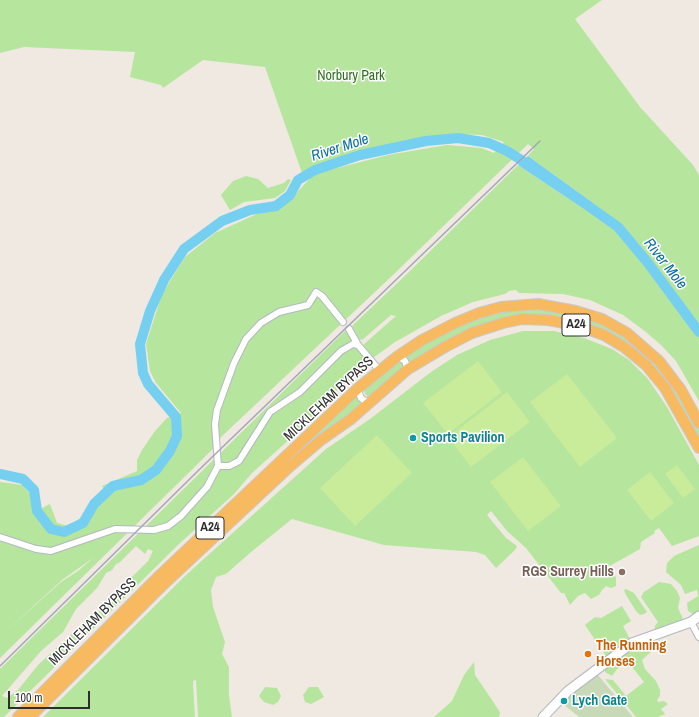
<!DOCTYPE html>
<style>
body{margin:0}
#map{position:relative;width:699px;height:717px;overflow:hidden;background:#efe9e1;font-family:"Archivo Narrow",sans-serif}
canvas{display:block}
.scale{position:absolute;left:8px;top:691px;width:82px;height:18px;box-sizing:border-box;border:2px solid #2e2e2e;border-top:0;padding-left:5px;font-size:12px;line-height:14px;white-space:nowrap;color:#2e2e2e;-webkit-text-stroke:3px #fff;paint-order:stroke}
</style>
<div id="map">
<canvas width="699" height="717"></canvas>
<div class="scale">100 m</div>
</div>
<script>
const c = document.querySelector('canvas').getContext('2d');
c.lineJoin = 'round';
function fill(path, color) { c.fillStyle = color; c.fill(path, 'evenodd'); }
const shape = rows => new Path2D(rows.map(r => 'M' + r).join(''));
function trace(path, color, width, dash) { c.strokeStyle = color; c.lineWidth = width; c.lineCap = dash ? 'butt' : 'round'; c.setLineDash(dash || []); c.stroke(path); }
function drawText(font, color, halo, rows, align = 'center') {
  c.font = font + ' "Archivo Narrow",sans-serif'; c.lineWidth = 3; c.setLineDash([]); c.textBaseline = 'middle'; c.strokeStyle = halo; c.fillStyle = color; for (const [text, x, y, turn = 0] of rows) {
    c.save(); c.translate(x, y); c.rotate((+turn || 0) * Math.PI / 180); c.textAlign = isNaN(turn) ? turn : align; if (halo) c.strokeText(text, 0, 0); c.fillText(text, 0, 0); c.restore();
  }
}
const green = shape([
 [0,0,602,0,575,19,640,107,693,165,699,175,699,401,676,361,661,345,646,332,623,315,590,300,563,294,519,293,516,290,509,291,505,294,473,302,441,316,395,342,373,358,363,345,396,316,391,315,362,340,359,339,352,326,409,272,518,165,578,205,588,210,593,203,528,156,534,149,528,144,394,274,220,438,220,442,0,658,0,482,22,485,30,494,36,511,50,504,57,523,68,526,82,517,89,521,97,507,108,495,102,486,137,471,137,460,142,450,155,431,167,418,181,413,156,383,150,371,146,344,162,294,185,257,215,233,259,213,275,210,290,200,314,174,388,155,447,145,481,148,494,153,504,142,482,135,452,134,414,139,365,150,323,163,302,173,265,67,203,60,163,88,161,85,130,77,135,52,24,47,0,53],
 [93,558,78,571,61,582,3,634,62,580],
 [246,176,258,179,268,188,284,183,288,179,291,180,285,191,275,198,244,202,230,210,221,195,233,181],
 [522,307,587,316,630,338,663,371,699,427,699,441,674,397,603,332,522,318,410,362,407,357,407,353,474,318],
 [346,330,370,364,334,393,302,428,252,473,234,494,179,544,4,717,0,717,0,669,2,667],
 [136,546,145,554,148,549,153,551,148,561,129,580,121,591,106,602,105,606,77,629,38,665,18,690,7,698,2,696,41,651,63,632,76,609,97,588,106,573,112,570,116,564,119,563],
 [523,331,554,331,584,338,612,349,629,360,648,379,667,407,699,465,699,536,672,546,659,528,654,531,655,533,641,542,640,549,606,568,606,570,616,577,616,586,611,588,606,586,602,590,599,595,591,599,585,593,578,596,570,605,564,593,561,593,526,548,507,531,491,511,487,515,506,538,517,546,515,550,496,568,485,555,476,552,384,545,292,519,251,552,226,574,216,577,211,590,213,607,225,642,222,654,229,667,229,695,232,717,198,717,196,680,193,681,195,717,43,717,186,575,326,449,370,419,431,372,457,355,490,340],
 [400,361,404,366,403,369,372,395,368,397,365,394,364,389,395,362],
 [354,397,357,397,362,403,242,505],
 [699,545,699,612,694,615,688,611,687,603,698,596,697,590,685,594,681,585,666,572,667,563,674,556],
 [659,582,671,584,677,591,680,598,678,608,683,619,681,622,654,632,655,626,658,622,641,597,644,592],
 [626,589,634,593,647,612,644,614,640,615,636,611,626,595,624,590],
 [622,606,631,621,623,626,631,641,606,656,585,625,595,617,601,618],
 [650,640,655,648,642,660,645,669,656,681,660,690,660,696,657,700,658,702,664,701,668,704,661,709,665,714,658,717,636,717,605,679,613,680,626,696,644,682,628,662,617,669,612,676,605,672,604,668,629,649],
 [474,662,475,675,500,712,499,717,434,717,452,701,464,675],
 [265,687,277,688,281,696,278,702,273,705,264,702,259,696],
 [309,687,318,687,324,697,311,704,305,702,303,695]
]);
const cemetery = shape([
 [595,675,598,675,633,717,579,717,563,704,562,700]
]);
const pitch = shape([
 [478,361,502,392,448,434,423,403],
 [567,374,617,438,580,467,530,402],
 [507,392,530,422,471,467,448,437],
 [377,435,412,473,355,526,320,488],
 [523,457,561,506,528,531,490,482],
 [677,465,695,489,683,498,665,474],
 [650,472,674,503,651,521,627,490]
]);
const water = shape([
 [528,156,593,203,589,210,578,205,518,165]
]);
const river = shape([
 [580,200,618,227,648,263,699,332],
 [0,474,23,479,34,490,37,511,51,529,64,532,83,523,94,504,113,486,141,480,156,470,170,451,177,436,176,417,148,384,143,373,140,344,150,311,164,280,184,249,222,221,250,210,276,206,290,195,298,180,315,170,360,155,426,141,458,138,489,143,507,151,534,168]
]);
const minor = shape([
 [349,329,358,345,380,371],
 [398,356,405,361,408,369],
 [357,389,361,398,369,404],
 [218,466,215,424,217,410,234,363,246,339,261,323,279,312,308,305,316,292,322,296,343,322],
 [0,537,36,549,51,551,115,529,154,530,168,526,181,516,207,487,218,466,229,466,239,461,270,412,300,392,341,351,353,344,358,345],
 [691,622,699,637]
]);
const secondary = shape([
 [543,717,568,691,632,643,691,622,699,616]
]);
const trunk = shape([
 [18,717,160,575,357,389,398,356,422,340,455,323,479,313,501,307,538,304,576,311,602,319,627,333,659,361,681,390,699,423],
 [30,717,165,583,287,469,321,440,351,419,408,369,445,347,472,333,503,323,522,319,548,320,576,325,604,335,624,347,646,365,665,388,699,448]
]);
const rail = shape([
 [0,666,206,463,540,141]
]);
const markers = [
 [413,438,4,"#0f9aa8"],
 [622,572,4,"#8d6e63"],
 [588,654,4,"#e8710a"],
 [564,701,4,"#0f9aa8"]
];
const shields = [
 [576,325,28],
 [210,528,28]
];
const shieldNames = [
 ["A24",576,325],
 ["A24",210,528]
];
const parkNames = [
 ["Norbury Park",351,76]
];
const streetNames = [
 ["MICKLEHAM BYPASS",329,399,-43],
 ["MICKLEHAM BYPASS",93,622,-45]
];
const cultureNames = [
 ["Sports Pavilion",421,438],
 ["Lych Gate",572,701]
];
const educationNames = [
 ["RGS Surrey Hills",614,572]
];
const foodNames = [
 ["The Running",596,646],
 ["Horses",596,662]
];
const waterNames = [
 ["River Mole",340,148,-18],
 ["River Mole",665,264,52]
];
fill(green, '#b6e59e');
fill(cemetery, '#c8d9b8');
fill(pitch, '#c9ec9a');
fill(water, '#75cff0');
trace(river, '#75cff0', 10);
trace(minor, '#b4b7c1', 8);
trace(secondary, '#b4b7c1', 11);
trace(trunk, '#c9c9c9', 12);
trace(minor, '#fff', 6);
trace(secondary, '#fff', 9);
trace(trunk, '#f8ba60', 10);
trace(rail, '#a3a6b8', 1.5);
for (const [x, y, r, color] of markers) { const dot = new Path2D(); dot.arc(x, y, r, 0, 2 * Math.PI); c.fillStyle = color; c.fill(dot); trace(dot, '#fff', 1.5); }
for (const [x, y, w] of shields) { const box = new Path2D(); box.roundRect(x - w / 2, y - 11, w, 22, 3); c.fillStyle = '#fff'; c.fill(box); trace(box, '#2e2e2e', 1); }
drawText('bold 13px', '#2e2e2e', null, shieldNames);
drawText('14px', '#2c6e1b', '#fff', parkNames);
drawText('14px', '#2e2e2e', '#fff', streetNames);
drawText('bold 14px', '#0d838f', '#fff', cultureNames, 'left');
drawText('bold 14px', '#785e54', '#fff', educationNames, 'right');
drawText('bold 14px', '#c56008', '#fff', foodNames, 'left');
drawText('italic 15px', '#0d6fa3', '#fff', waterNames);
</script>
